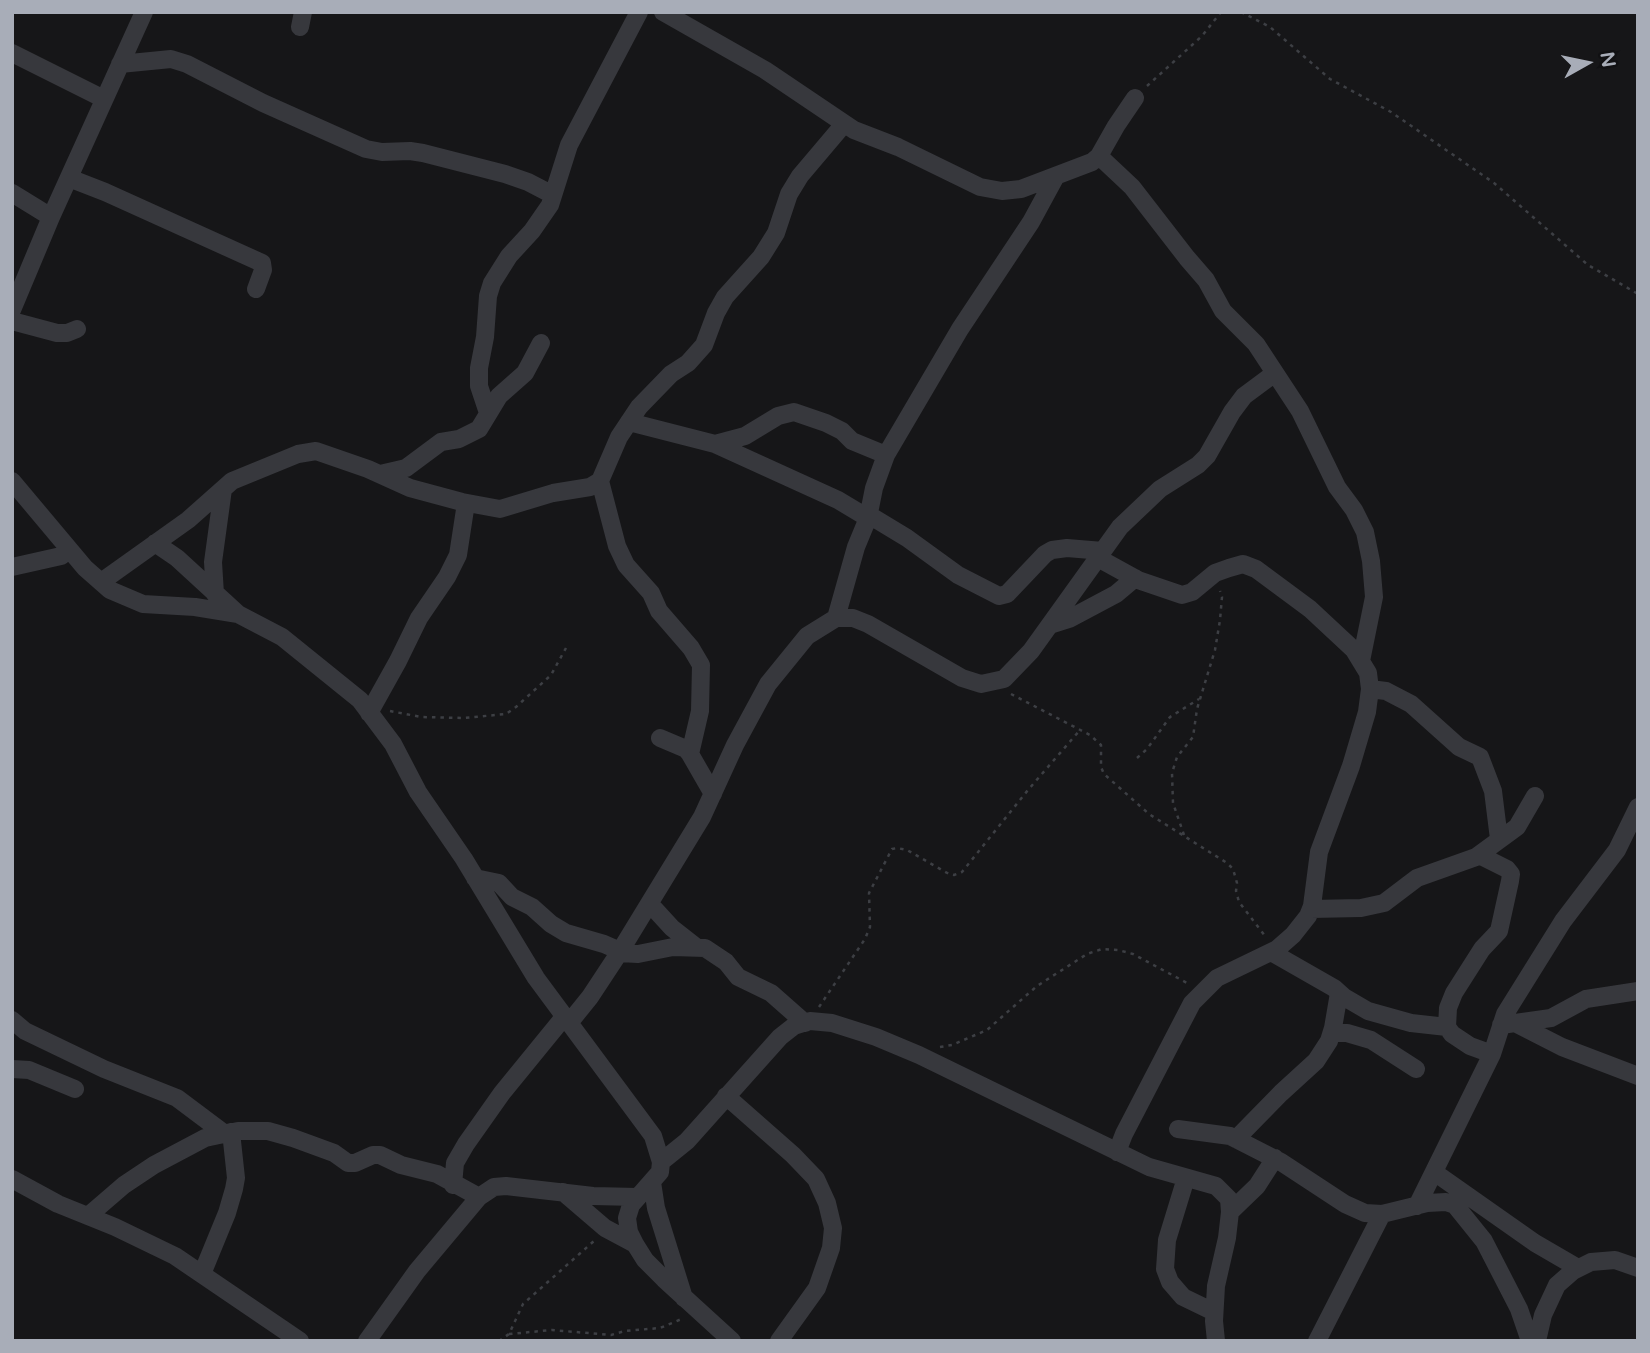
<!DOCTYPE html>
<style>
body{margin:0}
#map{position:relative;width:1650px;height:1353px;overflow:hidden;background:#161618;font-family:"Varela Round",sans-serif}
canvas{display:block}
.frame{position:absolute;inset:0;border:14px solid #a8adb8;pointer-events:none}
.north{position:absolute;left:1552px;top:28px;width:70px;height:70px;-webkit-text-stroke:5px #111113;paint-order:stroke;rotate:81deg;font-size:19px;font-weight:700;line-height:28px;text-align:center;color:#a8adb8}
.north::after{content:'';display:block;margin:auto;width:24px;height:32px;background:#a8adb8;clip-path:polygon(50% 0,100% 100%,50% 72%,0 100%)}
</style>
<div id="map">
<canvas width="1650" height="1353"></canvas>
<div class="frame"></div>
<div class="north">N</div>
</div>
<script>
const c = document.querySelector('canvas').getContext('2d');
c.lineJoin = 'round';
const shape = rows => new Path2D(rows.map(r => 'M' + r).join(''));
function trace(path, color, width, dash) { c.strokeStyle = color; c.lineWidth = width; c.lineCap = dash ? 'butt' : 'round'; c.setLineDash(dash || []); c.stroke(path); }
const path = shape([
 [1241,12,1270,27,1330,79,1391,112,1494,183,1588,265,1638,294],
 [1147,86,1202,36,1221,12],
 [1011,694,1090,735,1101,745,1101,767,1104,774,1149,814,1227,863,1233,869,1237,883,1236,891,1239,902,1265,936],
 [390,711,421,717,464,718,506,714,516,707,551,675,566,648],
 [1137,758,1147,749,1170,717,1199,699],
 [1184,835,1173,803,1172,773,1177,757,1193,737,1197,709,1215,650,1220,620,1222,597,1220,591],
 [819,1007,865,939,870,927,869,893,892,849,897,848,907,850,949,874,954,875,962,872,1028,790,1080,730],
 [940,1047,952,1045,987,1030,1037,986,1087,954,1102,949,1118,950,1133,954,1189,984],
 [509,1334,552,1330,611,1335,625,1331,660,1328,684,1318],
 [499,1341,509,1334,523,1304,594,1241]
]);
const street = shape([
 [663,12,765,70,854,130,898,147,980,187,1002,191,1021,189,1092,162,1099,156,1116,126,1135,98],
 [300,27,303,12],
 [12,53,104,99],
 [120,64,171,59,187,64,263,103,366,149,382,152,410,151,423,153,505,174,528,182,553,195],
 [1099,156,1132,187,1187,258,1206,280,1223,311,1256,344,1300,411,1337,487,1354,510,1365,532,1371,561,1374,597,1361,661],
 [69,178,105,192,262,263,263,270,256,289],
 [12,193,51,217],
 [12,310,51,217,144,12],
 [12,321,57,333,67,333,77,329],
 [488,413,479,386,479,368,485,337,488,296,492,283,509,256,532,231,550,205,569,145,639,12],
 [629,422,715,444,838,500,868,518],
 [715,444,745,436,778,416,794,412,826,423,842,431,852,441,886,455],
 [380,474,406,468,441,442,459,439,479,429,499,396,525,373,541,343],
 [12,481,85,568,110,590,143,604,195,607,238,614,282,637,360,700,393,744,418,792,464,859,536,978,653,1136,661,1162,660,1172,631,1205,627,1218,629,1232,635,1244,645,1260,664,1279,732,1341],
 [600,481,617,546,626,565,651,593,659,611,691,648,701,665,700,711,690,754],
 [869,515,907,538,958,575,999,596,1007,594,1045,554,1052,550,1067,548,1103,551],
 [155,543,177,558,238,614],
 [1098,558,1138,580,1182,595,1192,592,1215,573,1229,568,1243,564,1256,569,1310,609,1354,650,1368,673,1370,689,1367,712,1351,766,1319,852,1312,906,1308,916,1293,935,1277,949,1217,978,1192,1003,1124,1134,1117,1152],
 [12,567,61,556,69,550],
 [101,582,188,520,232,481,298,454,316,451,368,469,410,488,462,502,500,509,553,493,590,487,600,481,619,437,639,407,671,374,688,363,704,345,716,313,725,297,761,257,776,233,789,194,800,176,844,124],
 [215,594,213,562,223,489],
 [836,618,856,547,868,518,874,488,886,455,960,329,1031,222,1056,176],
 [1050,625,1069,619,1116,594,1135,578],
 [1370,689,1386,691,1411,704,1459,747,1480,757,1493,791,1499,839],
 [369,713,398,661,419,618,447,577,458,555,466,503],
 [660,738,686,749,690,754,713,794],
 [1479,855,1507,869,1511,874,1510,881,1499,931,1482,949,1454,993,1448,1008,1447,1027,1452,1034,1470,1046,1492,1054],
 [475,878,499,883,512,897,532,907,551,924,566,933,604,944,620,951],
 [650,904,672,928,695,946],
 [1311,909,1361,908,1384,903,1417,878,1476,857,1517,827,1535,796],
 [1271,952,1334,988,1344,997,1368,1011,1411,1023,1447,1027],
 [619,953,638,954,673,947,705,948,726,962,738,977,771,993,805,1023],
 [12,1020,25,1031,104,1069,177,1098,225,1134],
 [569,1023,590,997,619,953,702,817,735,745,768,684,807,636,836,618,853,618,868,624,962,678,981,684,1004,679,1031,651,1120,527,1160,489,1198,465,1207,456,1232,412,1244,396,1275,373],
 [1515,1023,1562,1047,1638,1076],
 [1501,1025,1551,1018,1586,999,1638,991],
 [1332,1033,1347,1033,1371,1040,1416,1069],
 [12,1069,29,1070,75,1089],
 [726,1096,793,1155,816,1179,827,1203,833,1228,831,1248,817,1288,779,1341],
 [1178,1129,1230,1136,1281,1162,1345,1204,1365,1213,1382,1214,1427,1203,1446,1202,1455,1205,1484,1241,1519,1309,1530,1341],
 [1236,1139,1281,1093,1316,1061,1329,1041,1333,1028,1339,993],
 [661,1162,687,1141,780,1037,794,1026,810,1021,832,1023,876,1037,919,1055,1149,1167,1216,1186,1229,1199,1230,1212,1227,1238,1216,1286,1214,1321,1216,1341],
 [1434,1172,1535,1243,1578,1268],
 [1186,1178,1167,1240,1165,1269,1170,1282,1183,1297,1214,1312],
 [12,1179,58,1204,115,1227,175,1256,300,1341],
 [652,1182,656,1208,684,1298],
 [453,1185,455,1163,466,1144,502,1093,564,1017],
 [563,1192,605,1228,635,1244],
 [1417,1206,1492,1054,1505,1014,1563,921,1617,850,1638,807],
 [1230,1212,1257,1186,1275,1158],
 [88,1216,124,1185,154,1165,205,1138,238,1131,268,1131,293,1138,334,1153,348,1163,355,1163,373,1155,380,1155,401,1165,437,1174,479,1197],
 [202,1274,227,1213,234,1189,236,1178,231,1132],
 [367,1341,417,1271,479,1197,494,1187,506,1186,593,1196,637,1197],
 [1317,1341,1382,1214],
 [1537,1341,1543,1315,1557,1285,1573,1271,1591,1262,1615,1260,1638,1268]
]);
trace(path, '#3d3f44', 2.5, [3.5, 5]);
trace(street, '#37383d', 18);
</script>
